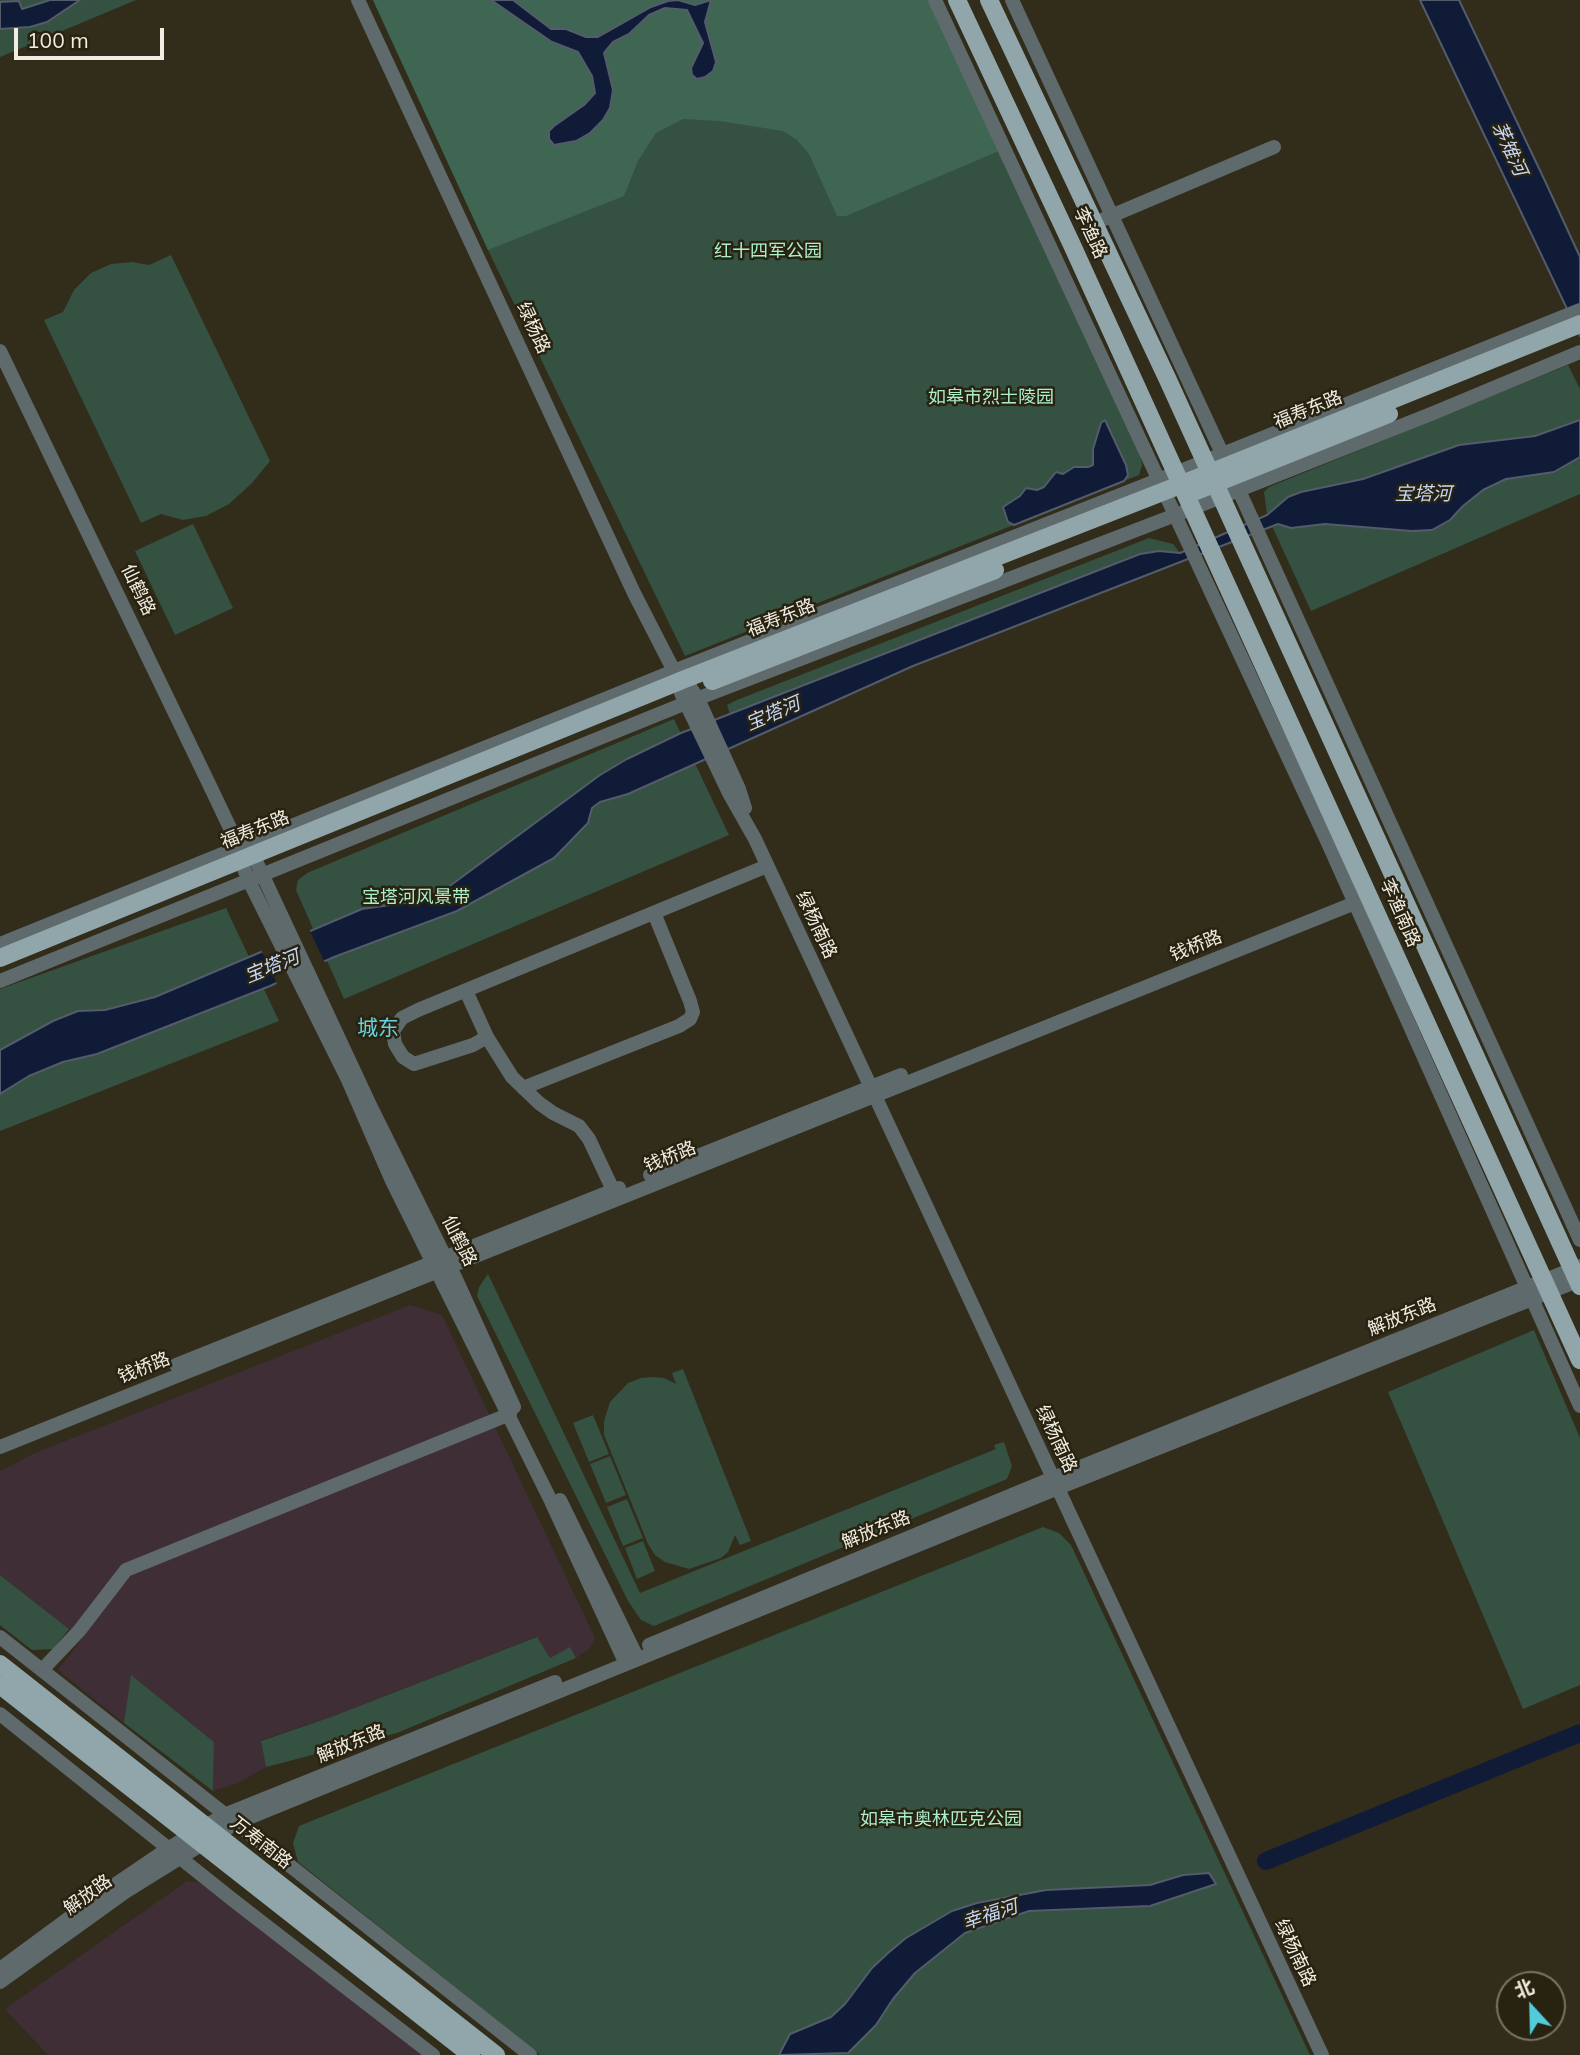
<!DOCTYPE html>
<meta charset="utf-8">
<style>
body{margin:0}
#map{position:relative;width:1580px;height:2055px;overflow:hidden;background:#322c1b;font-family:Mulish,"Noto Sans SC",sans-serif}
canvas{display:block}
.north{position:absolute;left:1496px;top:1971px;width:70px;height:70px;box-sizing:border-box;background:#282211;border:2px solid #787365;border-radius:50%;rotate:338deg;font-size:19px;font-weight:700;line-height:28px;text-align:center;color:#f1ede2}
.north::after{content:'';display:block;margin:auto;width:24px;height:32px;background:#52cbda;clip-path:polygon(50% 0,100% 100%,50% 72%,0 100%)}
.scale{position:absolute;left:14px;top:28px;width:150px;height:32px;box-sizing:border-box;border:4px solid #f1ede2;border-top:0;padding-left:9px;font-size:21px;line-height:24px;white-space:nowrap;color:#f1ede2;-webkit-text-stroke:5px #282211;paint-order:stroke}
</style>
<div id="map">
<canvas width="1580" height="2055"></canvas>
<div class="north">北</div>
<div class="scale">100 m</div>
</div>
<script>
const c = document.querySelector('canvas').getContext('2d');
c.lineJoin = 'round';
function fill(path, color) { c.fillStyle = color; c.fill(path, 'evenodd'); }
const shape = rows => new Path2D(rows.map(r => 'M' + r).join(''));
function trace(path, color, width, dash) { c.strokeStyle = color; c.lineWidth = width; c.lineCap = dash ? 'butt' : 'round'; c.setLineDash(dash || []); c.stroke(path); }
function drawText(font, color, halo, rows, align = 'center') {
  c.font = font + ' Mulish,"Noto Sans SC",sans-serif'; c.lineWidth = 5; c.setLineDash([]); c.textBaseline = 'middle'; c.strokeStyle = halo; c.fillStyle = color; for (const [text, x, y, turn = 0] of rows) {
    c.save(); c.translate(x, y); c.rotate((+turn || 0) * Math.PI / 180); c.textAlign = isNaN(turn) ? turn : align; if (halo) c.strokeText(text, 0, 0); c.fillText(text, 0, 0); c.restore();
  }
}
const commercial = shape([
 [410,1305,442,1315,595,1638,589,1649,576,1658,570,1648,550,1658,536,1637,331,1717,261,1740,266,1767,238,1783,213,1791,214,1742,132,1676,124,1723,58,1670,82,1639,0,1575,0,1471,35,1453],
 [187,1881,203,1883,421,2055,48,2055,5,2009]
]);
const green = shape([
 [0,0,136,0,0,57],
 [373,0,929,0,1140,452,1142,465,1139,475,685,656,488,250],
 [171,255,270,461,252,483,229,504,206,516,183,520,161,514,141,523,44,320,63,312,74,290,91,273,111,264,132,262,149,265],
 [1568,365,1580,389,1580,494,1311,611,1267,515,1264,492,1269,487],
 [193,524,233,608,175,635,135,551],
 [1149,538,1173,544,1180,553,1159,551,730,714,727,705,737,700],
 [674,719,729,835,344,999,296,890,298,880,307,873],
 [226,908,279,1021,0,1131,0,989],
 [488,1274,640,1593,996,1449,994,1445,1004,1442,1012,1466,1007,1479,654,1626,641,1620,628,1601,477,1296,479,1287],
 [1534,1330,1580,1438,1580,1685,1523,1709,1388,1392],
 [683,1369,751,1541,740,1545,735,1535,728,1552,721,1558,689,1569,665,1562,655,1555,648,1544,604,1435,604,1421,610,1402,628,1383,641,1378,653,1377,664,1378,676,1384,672,1373],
 [593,1415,609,1454,589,1462,573,1423],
 [610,1456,626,1495,606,1503,590,1464],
 [627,1499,643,1538,623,1546,607,1507],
 [1043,1527,1059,1533,1071,1545,1310,2055,540,2055,298,1862,293,1843,299,1826],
 [643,1541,655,1571,637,1579,625,1548],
 [0,1575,69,1629,53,1649,32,1650,0,1625],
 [537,1637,550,1658,570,1647,576,1658,397,1733,266,1767,261,1741,331,1717],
 [131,1675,214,1742,213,1791,124,1723]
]);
const forest = shape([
 [373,0,929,0,999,151,846,216,837,216,809,154,797,140,783,131,719,121,683,119,656,133,638,161,624,196,488,250]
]);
const water = shape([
 [50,0,80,0,47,22,30,27,0,29,0,2,19,1,22,9,50,0],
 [491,0,513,0,551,29,566,29,586,37,598,37,651,7,668,1,678,0,695,5,711,0,705,22,716,62,713,71,705,77,697,79,692,75,691,68,703,43,687,10,665,8,649,15,629,34,613,42,604,53,613,90,610,108,603,120,590,133,576,141,554,145,549,139,549,131,554,126,584,105,595,93,592,76,578,52,552,42,491,0],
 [1420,0,1459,0,1545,181,1580,257,1580,336,1420,0],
 [1105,420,1126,465,1128,475,1124,481,1014,525,1008,522,1003,507,1020,496,1026,488,1037,490,1044,487,1056,472,1063,474,1074,467,1088,467,1093,465,1093,449,1101,423,1105,420],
 [1580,420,1580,457,1554,472,1506,479,1483,490,1463,506,1450,520,1432,530,1412,531,1325,524,1291,528,1278,524,913,666,628,794,600,802,592,808,588,823,554,858,457,911,334,957,270,986,97,1054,63,1062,29,1076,0,1094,0,1050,53,1021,78,1011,105,1010,155,997,362,909,412,902,447,888,600,775,627,759,681,733,1140,554,1159,551,1180,553,1267,515,1288,497,1301,492,1363,479,1459,445,1535,436,1580,420],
 [1209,1873,1216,1884,1150,1906,1029,1911,965,1933,915,1973,893,1999,876,2025,848,2053,779,2055,790,2034,831,2017,845,2004,872,1968,888,1953,906,1938,952,1911,977,1903,1046,1890,1150,1885,1183,1875,1209,1873]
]);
const pier = shape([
 [309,929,326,965,278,986,261,950]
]);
const river = shape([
 [1266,1861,1580,1733]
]);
const minor = shape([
 [358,0,634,593,674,671,681,693,729,793,755,839,875,1096,1322,2055],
 [935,0,1328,843,1580,1406],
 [1012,0,1226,462],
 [1104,219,1274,147],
 [0,351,210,786,239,847,240,859,249,881,348,1080,392,1181,551,1501,626,1664],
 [1236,484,1580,1240],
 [678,674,685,679,698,699,739,789,745,808],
 [245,850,253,854,257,863,369,1103,455,1277,514,1407],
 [0,944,674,671,1158,480,1580,310],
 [0,981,686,703,1191,509,1431,414,1580,352],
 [466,991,487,1037,512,1077,539,1103,553,1113,579,1126,589,1139,613,1190],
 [487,1037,473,1045,414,1064,403,1057,395,1044,393,1031,402,1018,418,1010,767,866],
 [523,1088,679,1026,690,1019,693,1012,690,1001,654,913],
 [650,1175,901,1075],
 [176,1365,619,1188],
 [0,1447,1355,903],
 [560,1500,638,1659],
 [0,1637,530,2055],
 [649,1645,1053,1478,1580,1266],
 [42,1670,79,1631,126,1570,510,1414],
 [0,1714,233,1900,433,2055],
 [0,1969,110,1888,169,1848,224,1815,555,1682],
 [0,1982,125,1892,236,1823,1058,1488,1580,1280]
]);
const major = shape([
 [957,0,1072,245,1580,1360],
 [989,0,1168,380,1580,1286],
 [1194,492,1389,414],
 [712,681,995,570],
 [0,958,685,679,1180,485,1580,324],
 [0,1664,496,2055],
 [0,1685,471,2055]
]);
const streetNames = [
 ["李渔路",1090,233,65],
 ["绿杨路",533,328,65],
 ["福寿东路",1308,410,-22],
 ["仙鹤路",138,590,64],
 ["福寿东路",781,618,-22],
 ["福寿东路",255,830,-22],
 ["李渔南路",1400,913,66],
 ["绿杨南路",816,925,65],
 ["钱桥路",1196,946,-22],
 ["钱桥路",670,1157,-22],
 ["仙鹤路",459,1241,63],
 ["解放东路",1402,1317,-22],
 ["钱桥路",144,1368,-22],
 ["绿杨南路",1056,1439,65],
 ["解放东路",876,1530,-22],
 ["解放东路",351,1744,-22],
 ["万寿南路",261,1843,38],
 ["解放路",88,1895,-36],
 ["绿杨南路",1295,1953,65]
];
const parkNames = [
 ["红十四军公园",768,252],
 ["如皋市烈士陵园",991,398],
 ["宝塔河风景带",416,898],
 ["如皋市奥林匹克公园",941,1820]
];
const waterNames = [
 ["茅雉河",1509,149,65],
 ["宝塔河",1423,494],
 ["宝塔河",773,714,-23],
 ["宝塔河",272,967,-22],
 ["幸福河",990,1915,-18]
];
const quarterNames = [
 ["城东",378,1029]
];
fill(commercial, '#402e36');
fill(green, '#345142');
fill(forest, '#3f6553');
fill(water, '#101c37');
trace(water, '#545b6a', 2);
fill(pier, '#322c1b');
trace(river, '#101c37', 18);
trace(minor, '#5f6a6c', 14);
trace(major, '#90a6ab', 18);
drawText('18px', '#f1ede2', '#282211', streetNames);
drawText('18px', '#aaefcc', '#282211', parkNames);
drawText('italic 19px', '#c5d6f7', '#282211', waterNames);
drawText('21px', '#67d1df', '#282211', quarterNames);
</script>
